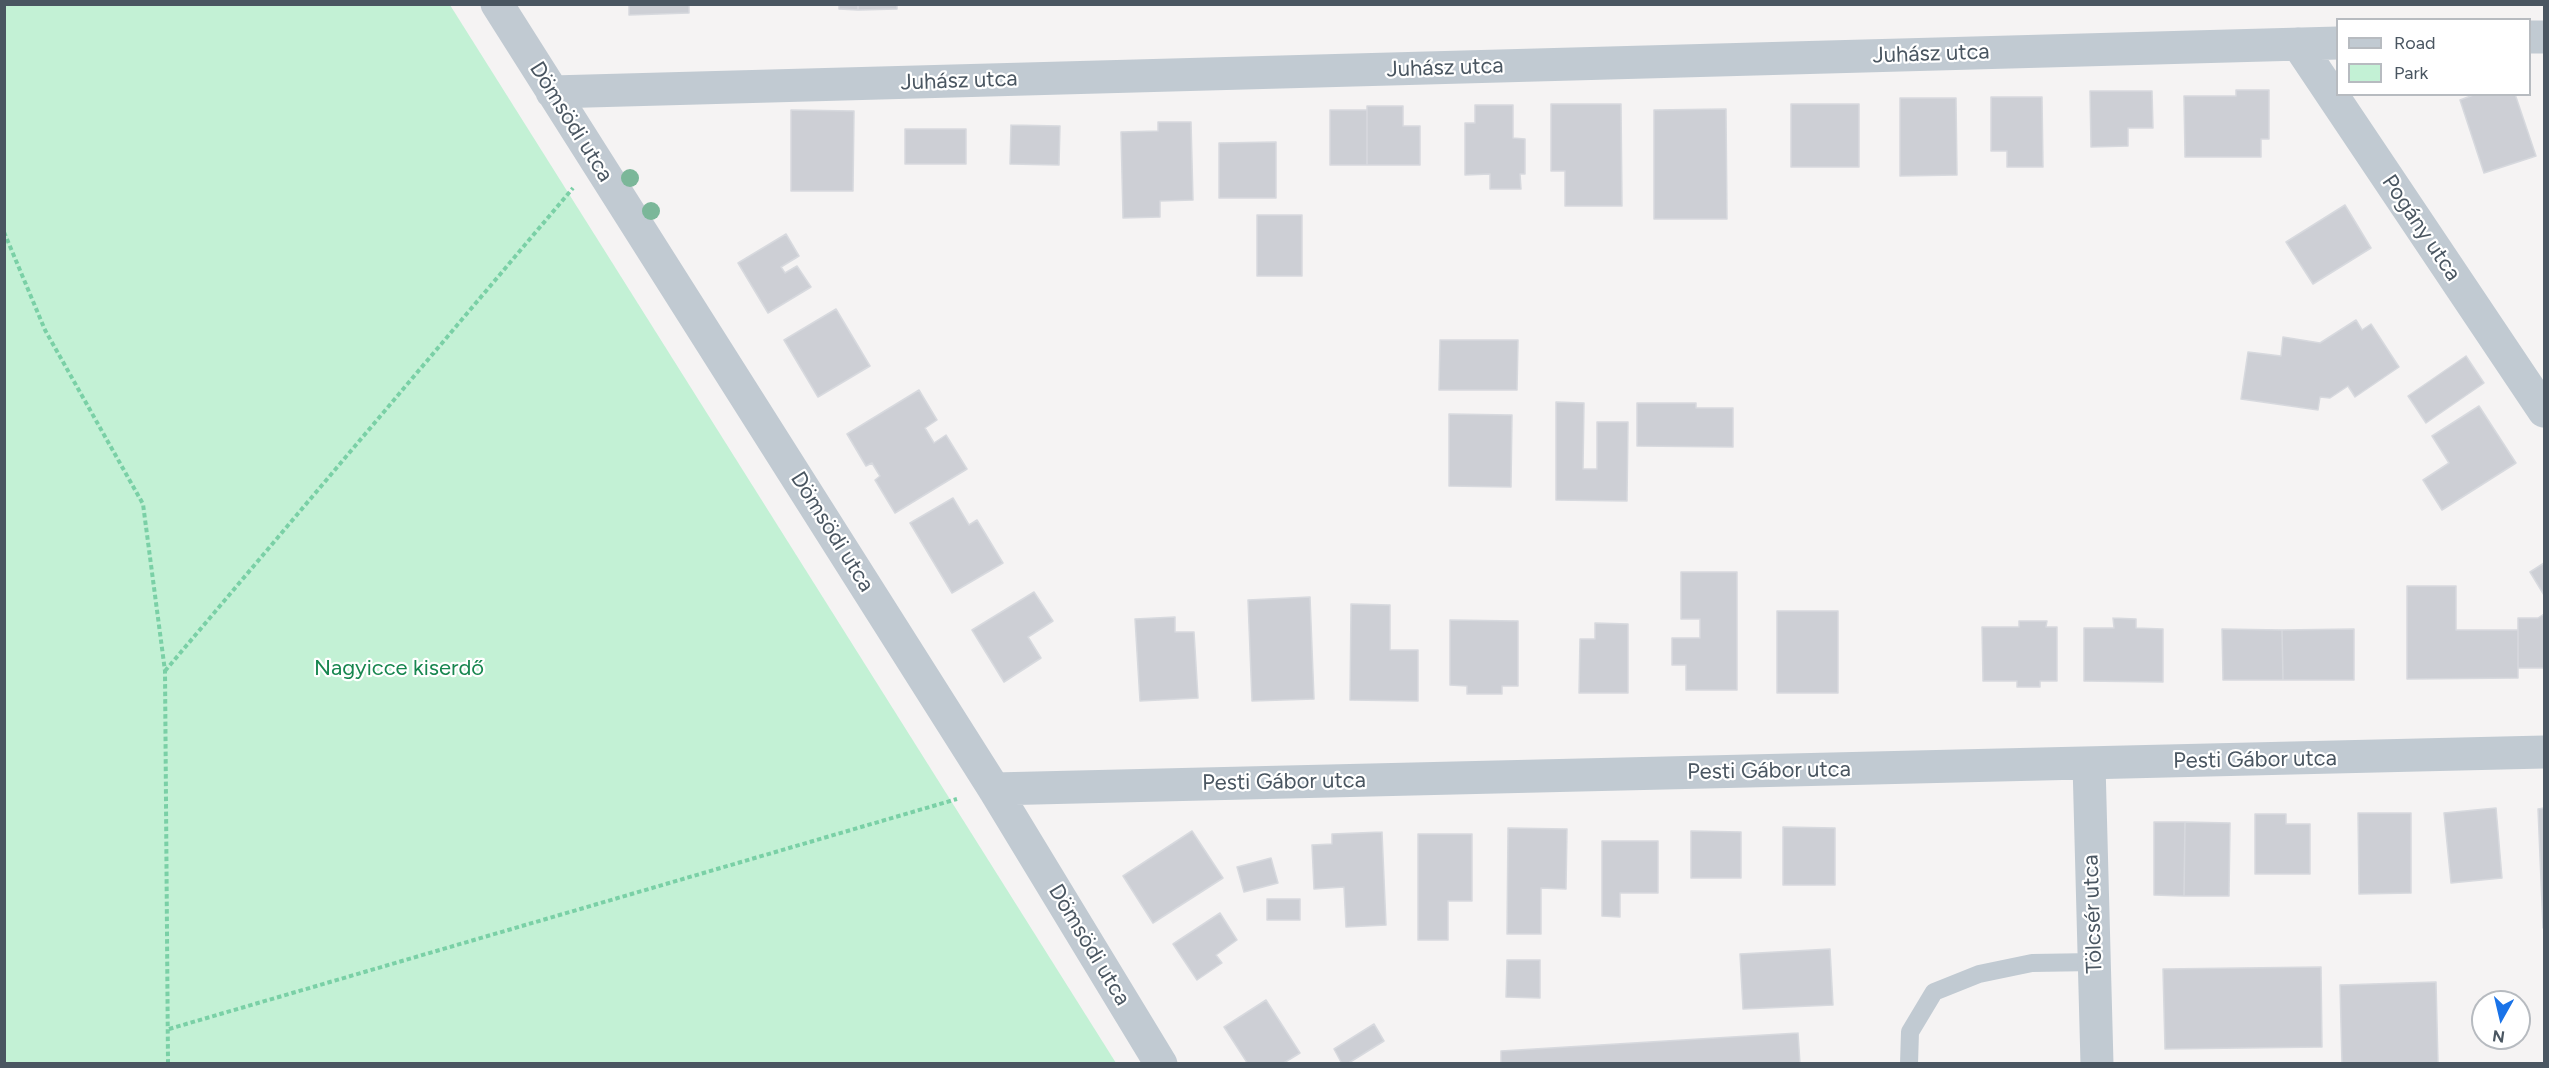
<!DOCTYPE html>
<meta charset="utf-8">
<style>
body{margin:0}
#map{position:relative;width:2549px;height:1068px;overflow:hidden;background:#f5f3f3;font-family:Figtree,sans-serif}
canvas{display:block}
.frame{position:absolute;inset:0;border:6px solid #4a5661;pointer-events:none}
.legend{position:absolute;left:2336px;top:18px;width:195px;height:78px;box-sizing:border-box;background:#fff;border:2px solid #b7bbc0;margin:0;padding:8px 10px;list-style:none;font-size:18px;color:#4a5661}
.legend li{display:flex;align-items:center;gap:12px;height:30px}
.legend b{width:30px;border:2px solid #b7bbc0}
.north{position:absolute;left:2471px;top:990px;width:60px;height:60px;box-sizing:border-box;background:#fff;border:2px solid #b7bbc0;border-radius:50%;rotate:188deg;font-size:16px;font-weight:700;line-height:24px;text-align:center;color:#4a5661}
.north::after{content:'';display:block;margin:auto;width:21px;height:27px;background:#1a73e8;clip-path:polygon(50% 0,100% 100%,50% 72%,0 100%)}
</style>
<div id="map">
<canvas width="2549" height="1068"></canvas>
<div class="frame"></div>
<ul class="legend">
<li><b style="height:8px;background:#c1cad2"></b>Road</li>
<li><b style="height:16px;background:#c3f1d5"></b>Park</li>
</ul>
<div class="north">N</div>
</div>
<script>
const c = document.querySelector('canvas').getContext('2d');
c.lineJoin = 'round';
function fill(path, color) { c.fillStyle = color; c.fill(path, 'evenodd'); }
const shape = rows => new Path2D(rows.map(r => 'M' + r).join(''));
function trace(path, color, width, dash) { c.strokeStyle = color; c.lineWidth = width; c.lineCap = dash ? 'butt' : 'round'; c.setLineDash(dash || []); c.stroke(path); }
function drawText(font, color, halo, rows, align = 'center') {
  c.font = font + ' Figtree,sans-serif'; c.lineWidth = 4.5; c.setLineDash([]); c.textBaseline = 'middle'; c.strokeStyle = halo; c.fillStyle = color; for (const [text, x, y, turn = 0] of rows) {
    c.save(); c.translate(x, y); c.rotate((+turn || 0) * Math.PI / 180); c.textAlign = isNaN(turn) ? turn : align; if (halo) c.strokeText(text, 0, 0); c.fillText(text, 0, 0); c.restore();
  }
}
const green = shape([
 [5,4,450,5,1116,1063,5,1063]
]);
const building = shape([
 [629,4,689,4,689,13,629,15,629,4],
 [839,4,858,4,858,10,839,9,839,4],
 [858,4,897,4,897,9,858,10,858,4],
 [2236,90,2269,90,2269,139,2261,139,2261,157,2185,157,2184,96,2236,96,2236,90],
 [2090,91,2152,91,2153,128,2128,128,2128,146,2091,147,2090,91],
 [2476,94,2515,94,2536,156,2484,173,2460,100,2476,94],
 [1991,97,2042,97,2043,167,2007,167,2007,151,1991,151,1991,97],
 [1900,98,1956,98,1957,175,1900,176,1900,98],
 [1551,104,1621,104,1622,206,1565,206,1565,171,1551,171,1551,104],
 [1791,104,1859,104,1859,167,1791,167,1791,104],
 [1475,105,1513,105,1513,138,1525,139,1525,174,1520,174,1521,189,1490,189,1490,174,1465,175,1465,123,1475,123,1475,105],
 [1367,106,1403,106,1403,126,1420,126,1420,165,1367,165,1367,106],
 [1726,109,1727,219,1654,219,1654,110,1726,109],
 [791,110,854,111,853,191,791,191,791,110],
 [1330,110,1367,110,1367,165,1330,165,1330,110],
 [1158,122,1191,122,1193,200,1160,201,1160,217,1123,218,1121,132,1158,131,1158,122],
 [1011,125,1060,126,1059,165,1010,164,1011,125],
 [905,129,966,129,966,164,905,164,905,129],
 [1276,142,1276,198,1219,198,1219,143,1276,142],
 [2345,205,2371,248,2313,284,2286,242,2345,205],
 [1257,215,1302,215,1302,276,1257,276,1257,215],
 [786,234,799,256,781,267,785,273,797,266,811,287,768,313,738,263,786,234],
 [836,309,870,366,818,397,784,340,836,309],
 [2356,320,2362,330,2371,324,2399,367,2355,397,2348,386,2330,398,2320,397,2318,410,2241,399,2248,352,2281,356,2283,337,2320,343,2356,320],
 [1440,340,1518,340,1517,390,1439,390,1440,340],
 [2466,356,2484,383,2426,423,2408,396,2466,356],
 [919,390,937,420,925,428,934,443,946,435,967,469,895,513,875,480,880,476,872,463,866,466,847,434,919,390],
 [1556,402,1584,403,1583,469,1597,469,1597,422,1628,422,1627,501,1556,500,1556,402],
 [1637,403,1696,403,1696,408,1733,408,1733,447,1637,446,1637,403],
 [2479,406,2516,463,2442,510,2423,480,2449,463,2432,436,2479,406],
 [1449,414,1512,415,1511,487,1449,486,1449,414],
 [953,498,969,525,977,520,1003,563,952,593,910,523,953,498],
 [2544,563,2544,595,2530,572,2544,563],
 [1681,572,1737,572,1737,690,1686,690,1686,665,1672,665,1672,638,1700,638,1700,619,1681,619,1681,572],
 [2407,586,2456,586,2456,630,2518,630,2518,678,2407,679,2407,586],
 [1034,592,1053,621,1028,637,1041,658,1004,682,972,630,1034,592],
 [1310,597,1314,699,1252,701,1248,600,1310,597],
 [1351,604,1390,605,1390,650,1418,650,1418,701,1350,700,1351,604],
 [1777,611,1838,611,1838,693,1777,693,1777,611],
 [2544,614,2544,668,2518,668,2518,618,2538,618,2544,614],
 [1175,617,1175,632,1194,632,1198,698,1140,701,1135,619,1175,617],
 [2113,618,2136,619,2136,628,2163,629,2163,682,2084,681,2084,628,2114,628,2113,618],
 [1450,620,1518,621,1518,686,1502,686,1502,694,1467,694,1467,686,1450,685,1450,620],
 [2019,621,2047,621,2046,627,2057,627,2057,681,2040,681,2040,687,2017,687,2017,681,1983,681,1982,627,2019,627,2019,621],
 [1595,623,1628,624,1628,693,1579,693,1580,639,1595,639,1595,623],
 [2222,629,2282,630,2283,680,2223,680,2222,629],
 [2354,629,2354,680,2283,680,2282,630,2354,629],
 [2496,808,2502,878,2451,883,2444,813,2496,808],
 [2544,808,2544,928,2543,928,2538,809,2544,808],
 [2358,813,2411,813,2411,893,2359,894,2358,813],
 [2255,814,2286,814,2286,824,2310,824,2310,874,2255,874,2255,814],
 [2154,822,2185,822,2184,896,2154,895,2154,822],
 [2185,822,2230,823,2229,896,2184,896,2185,822],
 [1783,827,1835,828,1835,885,1783,885,1783,827],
 [1508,828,1567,829,1566,889,1541,888,1541,934,1507,934,1508,828],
 [1192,831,1223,878,1153,923,1123,876,1192,831],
 [1691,831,1741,832,1741,878,1691,878,1691,831],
 [1382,832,1386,925,1346,927,1344,887,1314,889,1312,845,1332,844,1332,834,1382,832],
 [1418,834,1472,834,1472,901,1448,901,1448,940,1418,940,1418,834],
 [1602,841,1658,841,1658,893,1620,893,1620,917,1602,916,1602,841],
 [1271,858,1278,883,1244,892,1237,867,1271,858],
 [1267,899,1300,899,1300,920,1267,920,1267,899],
 [1220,913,1237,940,1216,955,1222,963,1197,980,1173,944,1220,913],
 [1830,949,1833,1005,1743,1009,1740,954,1830,949],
 [1507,960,1540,960,1540,998,1506,997,1507,960],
 [2321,967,2322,1047,2165,1049,2163,969,2321,967],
 [2436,982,2438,1064,2342,1064,2340,985,2436,982],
 [1266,1000,1300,1053,1282,1064,1248,1064,1224,1027,1266,1000],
 [1374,1024,1384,1041,1347,1064,1342,1064,1334,1049,1374,1024],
 [1798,1033,1800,1064,1501,1064,1501,1051,1798,1033]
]);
const path = shape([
 [4,232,45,330,143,504,165,671,168,1064],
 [165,671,573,188],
 [169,1029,957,799]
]);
const service = shape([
 [1909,1064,1910,1032,1934,992,1979,974,2032,963,2095,962]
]);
const minor = shape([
 [497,4,994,789,1161,1064],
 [2530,37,2544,37],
 [2298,44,2544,411],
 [552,92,2338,43],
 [2089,764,2097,1064],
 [994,789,2544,752]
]);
const trees = [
 [630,178],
 [651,211]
];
const streetNames = [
 ["Juhász utca",1931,54,-2],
 ["Juhász utca",1445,68,-2],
 ["Juhász utca",959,81,-2],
 ["Dömsödi utca",571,122,58],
 ["Pogány utca",2421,228,56],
 ["Dömsödi utca",832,532,58],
 ["Pesti Gábor utca",2255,760,-1],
 ["Pesti Gábor utca",1769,771,-1],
 ["Pesti Gábor utca",1284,782,-1],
 ["Tölcsér utca",2093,914,-92],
 ["Dömsödi utca",1089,945,59]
];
const parkNames = [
 ["Nagyicce kiserdő",399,669]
];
fill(green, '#c3f1d5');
fill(building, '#cdcfd5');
trace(building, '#d7d9de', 1.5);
trace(path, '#7ad0a6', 4, [4.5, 3]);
trace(service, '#c1cad2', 18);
trace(minor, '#c1cad2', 33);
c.fillStyle = '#7bb799';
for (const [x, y] of trees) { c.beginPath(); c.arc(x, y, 9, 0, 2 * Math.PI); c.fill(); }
drawText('22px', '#4a5661', '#fff', streetNames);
drawText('22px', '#17864f', '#fff', parkNames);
</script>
